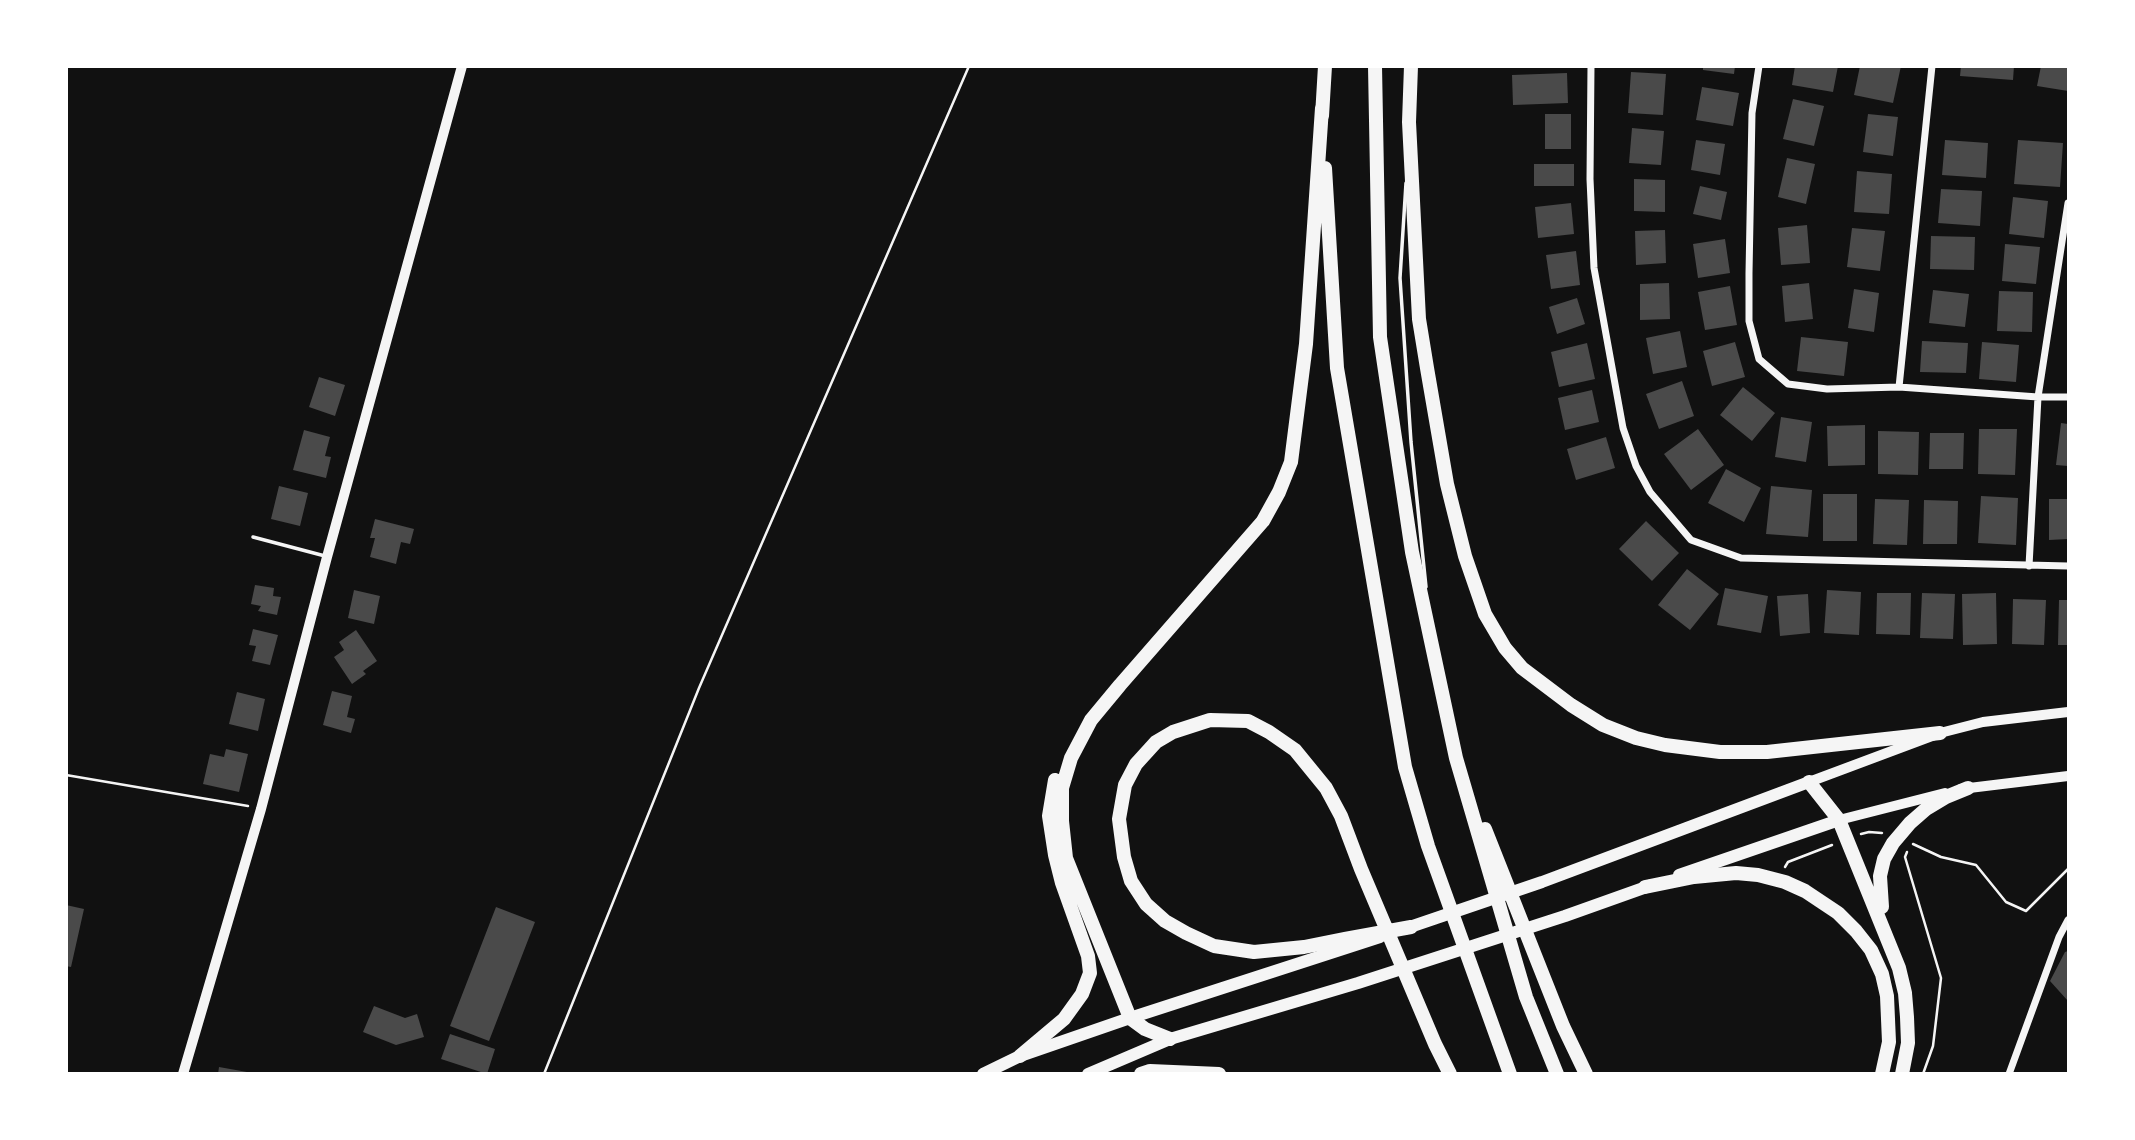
<!DOCTYPE html>
<style>
body{margin:0}
#map{position:relative;width:2135px;height:1140px;overflow:hidden;background:#111;font-family:Barlow,sans-serif}
canvas{display:block}
.frame{position:absolute;inset:0;border:68px solid #fff;pointer-events:none}
</style>
<div id="map">
<canvas width="2135" height="1140"></canvas>
<div class="frame"></div>
</div>
<script>
const c = document.querySelector('canvas').getContext('2d');
c.lineJoin = 'round';
function fill(path, color) { c.fillStyle = color; c.fill(path, 'evenodd'); }
const shape = rows => new Path2D(rows.map(r => 'M' + r).join(''));
function trace(path, color, width, dash) { c.strokeStyle = color; c.lineWidth = width; c.lineCap = dash ? 'butt' : 'round'; c.setLineDash(dash || []); c.stroke(path); }
const building = shape([
 [1703,66,1735,66,1734,74,1703,70],
 [1795,66,1838,66,1833,92,1792,85],
 [1860,66,1901,66,1893,103,1854,95],
 [1961,66,2014,66,2013,80,1960,76],
 [2041,66,2068,66,2068,91,2037,86],
 [1631,72,1666,74,1663,115,1628,113],
 [1567,73,1568,103,1513,105,1512,75],
 [1702,87,1739,93,1733,126,1696,120],
 [1793,99,1824,106,1814,146,1783,139],
 [1545,114,1571,114,1571,149,1545,149],
 [1868,114,1898,117,1893,156,1863,152],
 [1632,128,1664,131,1661,165,1629,163],
 [1696,140,1725,144,1720,175,1691,170],
 [1945,140,1988,143,1986,178,1942,175],
 [2018,140,2063,143,2060,187,2014,184],
 [1787,158,1815,164,1806,204,1778,197],
 [1534,164,1574,164,1574,186,1534,186],
 [1857,171,1892,174,1889,214,1854,212],
 [1634,179,1665,180,1665,212,1634,211],
 [1700,186,1727,192,1721,220,1693,214],
 [1941,189,1982,191,1980,226,1938,223],
 [2013,197,2048,201,2044,238,2009,234],
 [1571,203,1574,234,1538,238,1535,207],
 [1807,225,1810,263,1781,265,1778,228],
 [1852,228,1885,231,1880,271,1847,267],
 [1665,230,1666,263,1636,265,1635,231],
 [1931,236,1975,237,1974,270,1930,269],
 [1725,239,1730,273,1698,278,1693,244],
 [2005,244,2040,247,2036,284,2002,281],
 [1576,251,1580,285,1551,289,1546,255],
 [1669,283,1670,319,1640,320,1640,284],
 [1809,283,1813,319,1785,322,1782,286],
 [1730,286,1737,325,1705,330,1698,292],
 [1854,289,1879,293,1874,332,1848,328],
 [1933,290,1969,294,1965,327,1929,323],
 [1999,291,2033,292,2032,332,1997,331],
 [1577,298,1585,324,1557,334,1549,307],
 [1680,331,1687,367,1653,374,1646,338],
 [1801,337,1848,342,1844,376,1797,371],
 [1922,341,1968,343,1966,373,1920,372],
 [1735,342,1745,377,1712,386,1703,351],
 [1982,342,2019,345,2016,382,1979,379],
 [1587,343,1595,379,1559,387,1551,352],
 [319,377,345,385,335,416,309,407],
 [1682,381,1694,416,1659,429,1646,394],
 [1743,387,1775,413,1752,441,1720,415],
 [1592,390,1599,422,1565,430,1558,398],
 [1781,417,1812,422,1806,462,1775,457],
 [2061,423,2068,424,2068,466,2056,465],
 [1865,425,1865,465,1828,466,1827,426],
 [1698,429,1724,465,1691,490,1664,454],
 [1979,429,2017,429,2015,475,1978,474],
 [304,430,330,437,325,456,331,457,326,478,293,470],
 [1878,431,1919,432,1918,475,1878,474],
 [1930,433,1964,433,1963,469,1929,469],
 [1606,437,1615,468,1576,480,1567,449],
 [1726,469,1761,488,1744,522,1708,503],
 [279,486,308,493,300,526,271,519],
 [1771,486,1812,490,1808,537,1766,534],
 [1823,494,1857,494,1857,541,1823,541],
 [1981,496,2018,498,2016,545,1978,543],
 [1875,499,1909,500,1907,545,1873,544],
 [2049,499,2068,499,2068,539,2049,540],
 [1924,500,1958,501,1957,544,1923,544],
 [375,519,414,529,410,544,401,542,396,564,370,557,375,538,370,538],
 [1646,521,1679,553,1652,581,1619,549],
 [1687,569,1719,594,1690,630,1658,605],
 [255,585,274,588,273,596,281,597,277,615,258,611,261,606,251,604],
 [1725,588,1768,596,1761,633,1717,625],
 [354,590,380,596,374,624,348,618],
 [1827,590,1861,592,1859,635,1824,633],
 [1877,593,1911,593,1910,635,1876,634],
 [1922,593,1955,594,1953,639,1920,638],
 [1996,593,1997,644,1963,645,1962,594],
 [1808,594,1810,633,1780,636,1777,596],
 [2013,599,2046,600,2044,645,2012,644],
 [2059,600,2068,600,2068,645,2058,645],
 [253,629,278,635,270,665,252,661,256,646,249,645],
 [356,630,377,661,363,671,366,674,352,684,334,657,344,650,339,642],
 [332,691,352,696,347,717,355,719,351,733,323,725],
 [237,692,265,699,258,731,229,724],
 [226,749,248,754,239,792,203,784,210,754,224,757],
 [66,905,84,909,71,967,66,966],
 [496,907,535,922,489,1041,450,1026],
 [2068,951,2068,1001,2050,981,2065,952],
 [374,1006,405,1018,417,1014,424,1037,396,1045,363,1032],
 [450,1034,495,1049,487,1074,441,1059],
 [219,1067,247,1072,247,1074,218,1074]
]);
const path = shape([
 [66,775,248,806],
 [1861,834,1869,832,1882,833],
 [1913,844,1941,857,1976,865,2006,902,2026,911,2068,869],
 [1907,852,1905,857,1941,978,1933,1046,1923,1074],
 [1785,867,1788,862,1832,845],
 [544,1074,699,688,969,66]
]);
const service = shape([
 [1406,183,1400,278,1411,442,1426,587],
 [253,537,325,556]
]);
const minor = shape([
 [1591,66,1590,179,1594,268,1623,428,1636,466,1650,492,1691,540,1741,558,2068,566],
 [1759,66,1752,113,1749,273,1749,321,1759,359,1788,384,1827,389,1899,387,2038,397,2068,397],
 [1899,387,1932,66],
 [2029,566,2038,397,2068,203],
 [2009,1074,2059,937,2068,920]
]);
const tertiary = shape([
 [183,1074,261,809,327,557,462,66]
]);
const secondary = shape([
 [1809,782,1940,733,1983,722,2068,712],
 [1961,789,2068,776],
 [1839,820,1945,793]
]);
const primary = shape([
 [1679,875,1839,820],
 [1404,929,1542,882,1809,782],
 [983,1074,1020,1056,1130,1018,1380,937],
 [1088,1074,1170,1039,1358,983,1565,916,1652,885]
]);
const motorway = shape([
 [1375,66,1380,337,1412,552,1456,758,1526,997,1557,1074],
 [1411,66,1409,122,1419,319,1427,368,1447,484,1465,556,1485,614,1505,648,1522,668,1571,705,1603,725,1636,738,1665,745,1720,752,1767,752,1940,733],
 [1322,116,1325,66],
 [1325,168,1337,368,1405,767,1428,846,1510,1074],
 [1809,782,1839,820,1899,968,1905,993,1907,1017,1908,1043,1902,1074],
 [1485,829,1563,1026,1586,1074],
 [1645,887,1694,877,1736,873,1758,875,1785,882,1805,891,1838,913,1856,931,1871,950,1882,974,1887,996,1889,1042,1882,1074],
 [1882,907,1880,876,1884,859,1893,843,1910,823,1926,809,1946,797,1968,788],
 [1411,927,1345,939,1304,947,1254,952,1214,946,1186,933,1165,921,1146,904,1131,881,1124,857,1119,819,1125,785,1136,764,1156,742,1173,732,1210,720,1248,721,1269,732,1295,750,1326,788,1341,816,1361,869,1435,1044,1450,1074],
 [1170,1039,1145,1029,1130,1018,1066,858,1062,821,1062,788,1071,758,1091,720,1120,685,1263,521,1279,492,1291,462,1306,344,1322,108],
 [1020,1056,1064,1019,1082,994,1090,973,1088,956,1062,883,1055,855,1049,816,1055,780],
 [1141,1074,1150,1071,1219,1074]
]);
fill(building, '#4a4a4a');
trace(path, '#f5f5f5', 2.5);
trace(service, '#f5f5f5', 3.5);
trace(minor, '#f5f5f5', 7);
trace(tertiary, '#f5f5f5', 10);
trace(secondary, '#f5f5f5', 10);
trace(primary, '#f5f5f5', 12);
trace(motorway, '#f5f5f5', 14);
</script>
